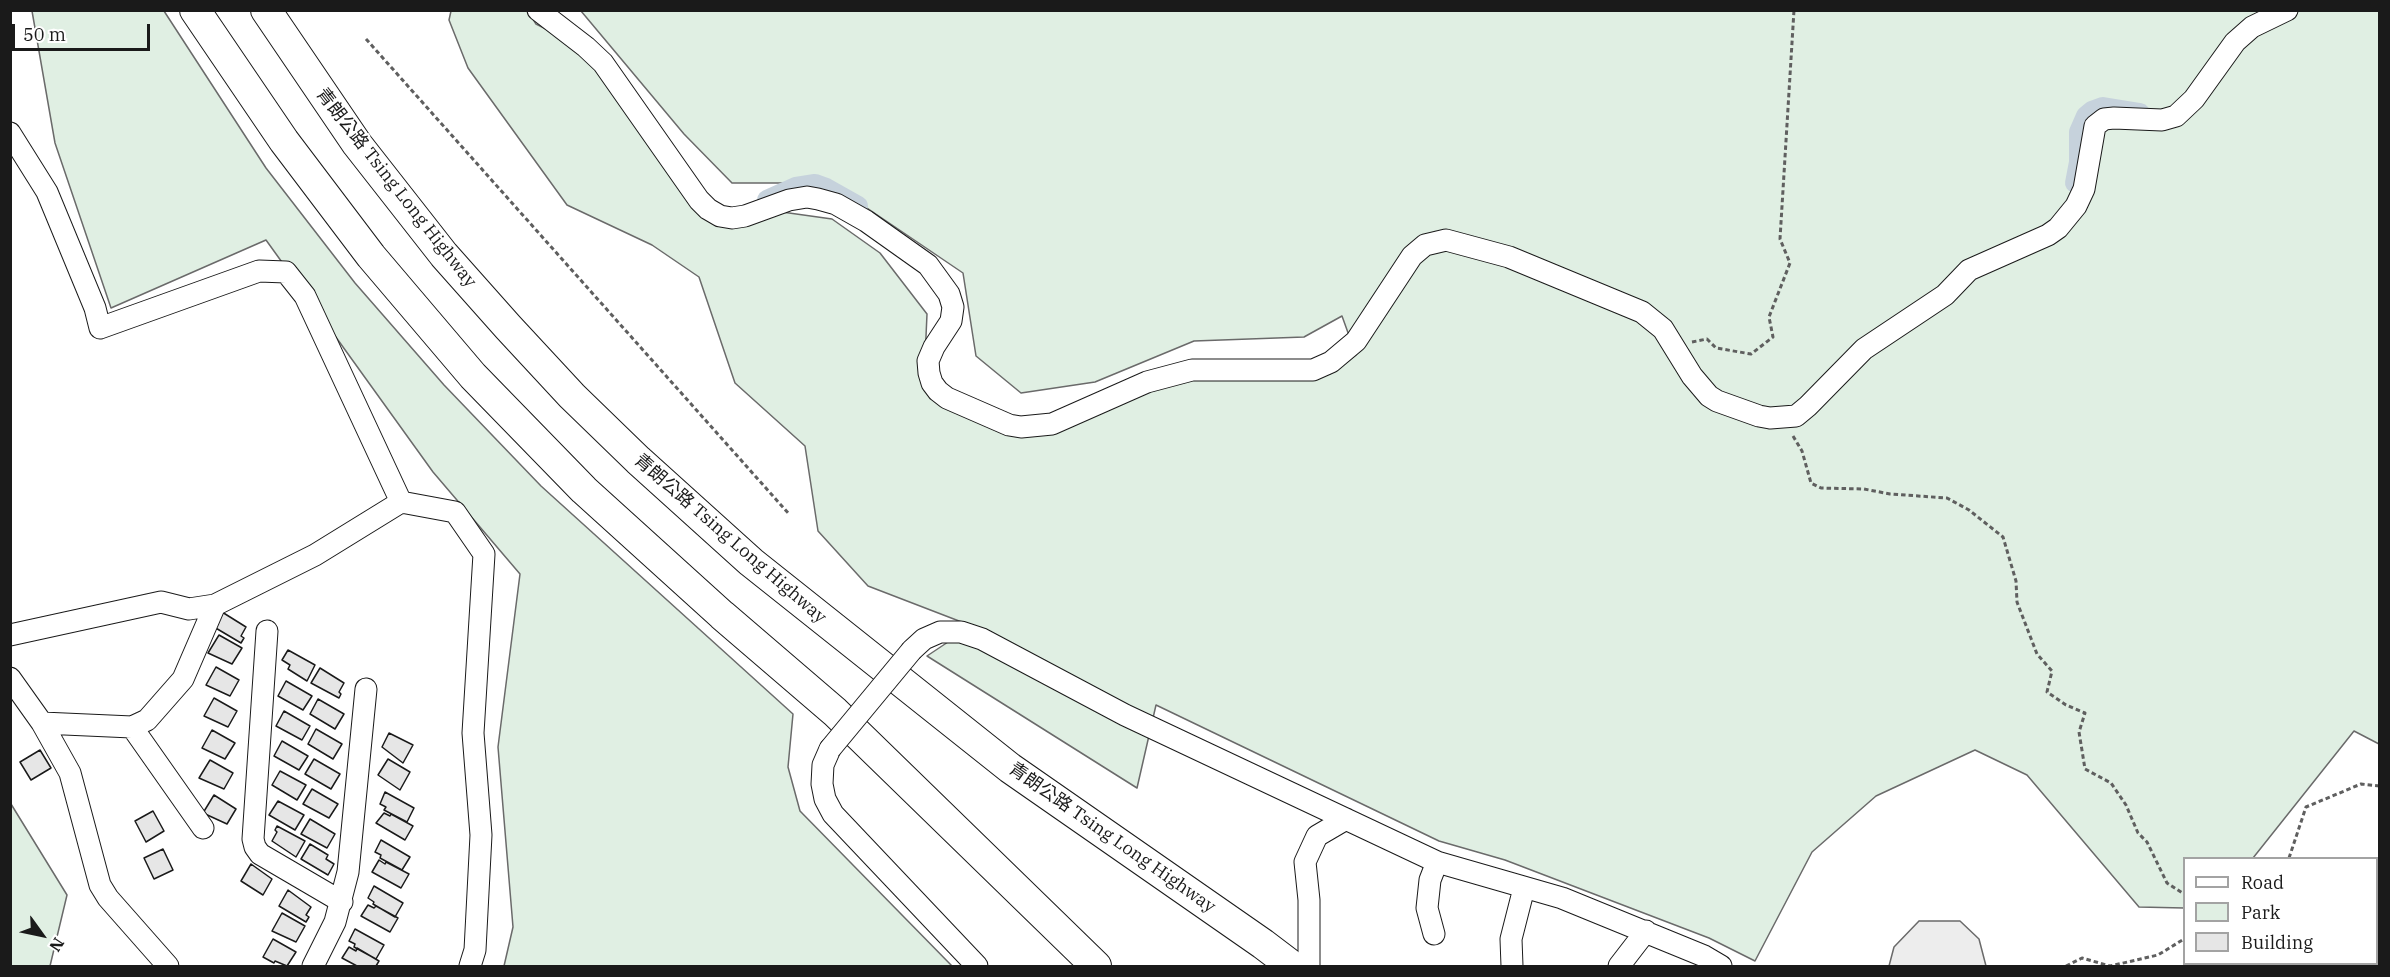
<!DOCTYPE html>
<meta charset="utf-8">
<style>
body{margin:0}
#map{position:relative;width:2390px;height:977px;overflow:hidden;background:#fff;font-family:"IBM Plex Serif",serif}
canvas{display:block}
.frame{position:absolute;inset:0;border:12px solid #1a1a1a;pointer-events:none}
.legend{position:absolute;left:2183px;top:857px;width:195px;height:108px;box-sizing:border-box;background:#fff;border:2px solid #a3a3a3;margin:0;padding:8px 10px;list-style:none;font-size:18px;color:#1a1a1a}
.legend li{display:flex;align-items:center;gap:12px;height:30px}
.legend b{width:30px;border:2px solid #a3a3a3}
.north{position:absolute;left:12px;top:905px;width:60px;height:60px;-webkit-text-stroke:4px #fff;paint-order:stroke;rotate:123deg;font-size:16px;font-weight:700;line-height:24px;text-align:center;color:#1a1a1a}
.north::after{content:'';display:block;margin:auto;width:21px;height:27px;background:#1a1a1a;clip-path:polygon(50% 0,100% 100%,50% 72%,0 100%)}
.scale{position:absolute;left:12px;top:24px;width:138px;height:27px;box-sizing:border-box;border:3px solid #1a1a1a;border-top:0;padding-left:8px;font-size:18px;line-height:21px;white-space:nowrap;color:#1a1a1a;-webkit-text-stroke:4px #fff;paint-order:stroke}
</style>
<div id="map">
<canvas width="2390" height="977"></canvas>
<div class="frame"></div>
<ul class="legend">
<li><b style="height:8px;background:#fff"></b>Road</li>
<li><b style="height:16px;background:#e0efe3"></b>Park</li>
<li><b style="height:16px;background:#e6e6e6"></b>Building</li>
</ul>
<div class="north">N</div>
<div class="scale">50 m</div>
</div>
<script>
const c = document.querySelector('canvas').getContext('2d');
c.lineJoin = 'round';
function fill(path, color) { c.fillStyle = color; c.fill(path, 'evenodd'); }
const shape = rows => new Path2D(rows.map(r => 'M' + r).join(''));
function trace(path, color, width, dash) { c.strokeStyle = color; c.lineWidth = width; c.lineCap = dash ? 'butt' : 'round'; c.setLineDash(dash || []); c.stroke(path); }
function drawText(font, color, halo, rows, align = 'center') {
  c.font = font + ' "IBM Plex Serif","Noto Sans TC",serif'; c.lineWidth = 4.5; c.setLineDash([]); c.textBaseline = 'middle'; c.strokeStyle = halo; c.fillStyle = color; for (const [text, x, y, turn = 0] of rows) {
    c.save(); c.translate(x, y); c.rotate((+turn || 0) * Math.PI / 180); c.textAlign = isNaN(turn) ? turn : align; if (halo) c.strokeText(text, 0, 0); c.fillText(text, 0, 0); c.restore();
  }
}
const green = shape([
 [32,11,164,11,266,168,355,283,444,385,541,486,793,714,788,767,800,811,952,966,504,966,513,927,498,747,520,574,433,472,266,240,111,308,55,143,32,11],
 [451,11,528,11,536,24,580,46,692,207,782,212,832,219,880,253,927,314,924,381,1039,432,1204,372,1301,379,1330,374,1356,355,1342,316,1304,337,1194,341,1095,382,1021,393,976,356,963,273,830,183,732,183,684,134,581,11,2379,11,2379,744,2354,731,2253,858,2184,858,2184,908,2139,907,2027,775,1975,750,1876,796,1812,852,1755,961,1709,938,1505,860,1439,841,1156,705,1137,788,927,656,972,626,868,586,818,531,805,446,735,383,699,277,652,245,567,205,468,68,449,20,451,11],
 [11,804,67,895,50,966,11,966,11,804]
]);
const parking = shape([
 [1919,921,1960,921,1979,939,1986,966,1889,966,1894,947,1919,921]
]);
const canal = shape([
 [2075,183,2079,162,2079,132,2086,116,2092,111,2103,107,2140,113],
 [767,200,796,187,815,184,826,188,858,206]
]);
const building = shape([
 [222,612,246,627,241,636,244,638,241,643,214,627,222,612],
 [219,635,242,648,232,664,208,653,219,635],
 [288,650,315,665,307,681,288,669,290,665,282,660,288,650],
 [216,667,239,680,230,696,206,685,216,667],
 [320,668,344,683,339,692,341,694,339,698,311,683,320,668],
 [286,681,312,696,303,710,278,696,286,681],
 [214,698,237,711,228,727,204,716,214,698],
 [318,699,344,714,335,729,310,714,318,699],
 [284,711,310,726,302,740,276,726,284,711],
 [316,729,342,744,333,759,308,744,316,729],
 [212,730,235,743,225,759,202,748,212,730],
 [389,733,413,745,403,763,382,747,389,733],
 [282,741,308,756,299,770,274,756,282,741],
 [40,750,51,768,31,780,20,762,40,750],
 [314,759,340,774,331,789,305,774,314,759],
 [388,759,410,772,400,790,378,775,388,759],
 [210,760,233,773,224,789,199,778,210,760],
 [280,771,306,785,297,800,272,785,280,771],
 [312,789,338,804,329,818,303,804,312,789],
 [385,792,414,808,407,822,384,810,386,807,380,804,385,792],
 [214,795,236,809,227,824,203,813,214,795],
 [278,801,304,815,295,830,269,815,278,801],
 [153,811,164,831,146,842,135,821,153,811],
 [384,813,390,816,391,814,413,826,405,840,376,823,384,813],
 [310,819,335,834,327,848,301,834,310,819],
 [277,826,305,841,296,857,272,841,277,832,275,830,277,826],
 [381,840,410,857,402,870,380,858,381,855,375,852,381,840],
 [310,844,328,855,326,859,334,864,328,875,301,859,310,844],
 [163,849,173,870,154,879,144,858,163,849],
 [379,860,385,864,386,862,409,874,401,888,372,872,379,860],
 [251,864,272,879,263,895,241,881,251,864],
 [374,886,403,903,395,917,373,904,374,902,368,898,374,886],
 [288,890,311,907,306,915,309,917,306,922,279,906,288,890],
 [368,905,374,908,376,906,398,918,390,932,361,916,368,905],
 [282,913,305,926,296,942,272,931,282,913],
 [355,929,384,945,376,959,354,947,355,944,349,941,355,929],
 [273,939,296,952,287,966,275,961,274,963,263,957,273,939],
 [349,947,356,951,357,948,379,961,376,966,357,966,342,958,349,947]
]);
const path = shape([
 [366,39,789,514],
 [1692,342,1707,339,1716,348,1751,354,1773,337,1769,317,1790,263,1780,239,1794,10],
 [1793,436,1802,451,1811,483,1821,488,1864,489,1890,494,1947,498,1969,510,2003,537,2016,581,2017,602,2037,654,2052,671,2047,692,2066,705,2085,713,2079,732,2085,769,2111,783,2126,805,2138,833,2147,842,2167,883,2184,894],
 [2289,858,2306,807,2361,784,2380,786],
 [2066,966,2082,958,2110,966,2158,955,2184,939]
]);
const minor = shape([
 [538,10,586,47,603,63,699,200,708,209,720,216,732,218,745,216,789,200,807,197,818,199,836,204,866,221,928,265,949,294,953,307,951,321,934,347,928,361,929,373,932,383,938,391,947,398,1009,425,1021,427,1052,424,1147,382,1192,370,1313,370,1331,362,1356,341,1412,256,1425,245,1446,240,1509,257,1642,312,1663,329,1692,376,1709,396,1717,401,1759,416,1770,418,1796,416,1808,406,1864,349,1945,295,1969,270,2048,235,2058,228,2076,206,2084,189,2095,126,2104,119,2114,118,2162,120,2176,116,2194,99,2235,42,2252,27,2287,10],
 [10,133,47,192,95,308,100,328,259,271,286,272,305,296,401,502],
 [267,631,253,839,255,847,260,854,342,902],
 [10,635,161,602,189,609,215,605],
 [912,650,924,639,940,632,961,632,982,639,1125,715,1437,862,1562,898,1704,956,1721,966],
 [10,678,42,723,70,773,100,885,108,898,168,966],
 [42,723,132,727,147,720,183,679,215,605,315,555,401,502,455,512,484,554,473,733,481,835,475,950,470,966],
 [132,727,203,828],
 [830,749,823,765,822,784,825,799,833,814,977,966],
 [1434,934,1427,908,1430,880,1437,862],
 [313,966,335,922,348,872,366,689],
 [1309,966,1309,900,1305,862,1317,836,1346,819],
 [1512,966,1511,939,1524,888],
 [1619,966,1646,931]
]);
const highway = shape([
 [195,10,284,141,371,256,473,376,584,490,722,615,835,712,1096,966],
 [266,10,357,144,444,255,508,327,572,396,638,460,751,562,1010,768,1263,944,1292,966]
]);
const minorBridge = shape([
 [830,749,912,650]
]);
const streetNames = [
 ["青朗公路 Tsing Long Highway",396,188,52],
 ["青朗公路 Tsing Long Highway",730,539,41],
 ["青朗公路 Tsing Long Highway",1112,838,35]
];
fill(green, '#e0efe3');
trace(green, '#6a6a6a', 1.5);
fill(parking, '#ededed');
trace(parking, '#6a6a6a', 1.5);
trace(canal, '#c6d2dc', 20);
fill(building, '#e6e6e6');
trace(building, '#1a1a1a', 1.5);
trace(minor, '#1a1a1a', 23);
trace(highway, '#1a1a1a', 32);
trace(path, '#5f5f5f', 3, [4.5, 3]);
trace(minor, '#fff', 21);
trace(highway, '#fff', 30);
trace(minorBridge, '#1a1a1a', 23, []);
trace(minorBridge, '#fff', 21);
drawText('18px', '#1a1a1a', '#fff', streetNames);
</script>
